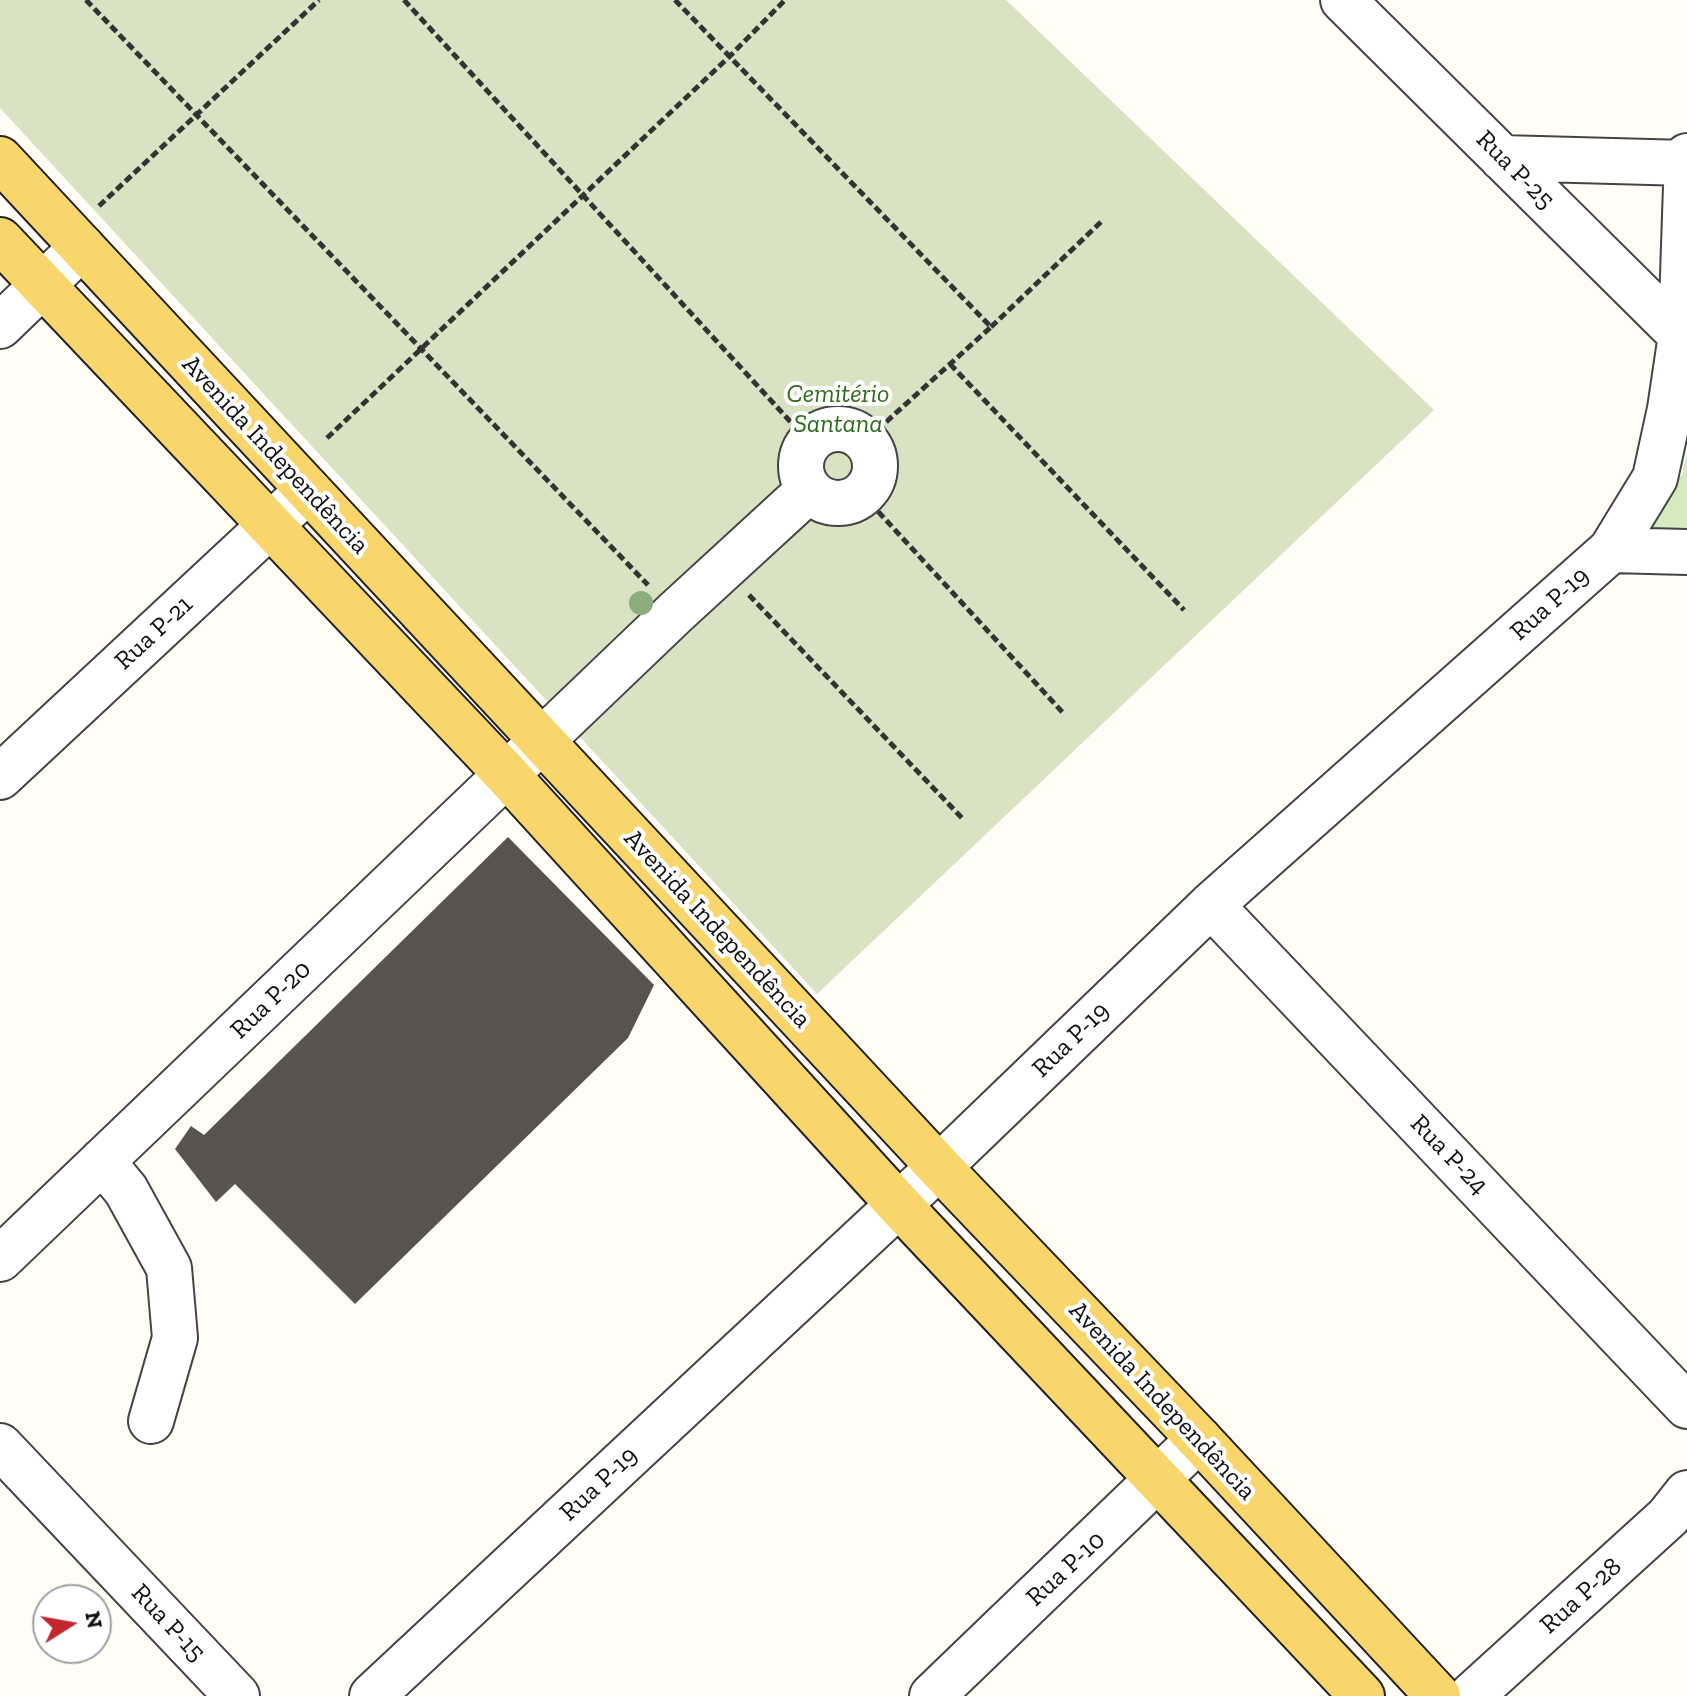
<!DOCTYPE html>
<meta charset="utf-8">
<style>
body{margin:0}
#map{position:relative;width:1687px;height:1696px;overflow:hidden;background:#fffdf5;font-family:"Zilla Slab",serif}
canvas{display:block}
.north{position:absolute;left:32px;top:1584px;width:80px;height:80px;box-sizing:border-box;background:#fff;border:2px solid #a0a0a0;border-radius:50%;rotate:79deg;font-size:22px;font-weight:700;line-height:32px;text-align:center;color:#111}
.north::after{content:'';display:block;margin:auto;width:28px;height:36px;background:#c4262e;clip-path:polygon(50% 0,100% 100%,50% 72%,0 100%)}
</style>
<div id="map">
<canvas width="1687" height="1696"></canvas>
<div class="north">N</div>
</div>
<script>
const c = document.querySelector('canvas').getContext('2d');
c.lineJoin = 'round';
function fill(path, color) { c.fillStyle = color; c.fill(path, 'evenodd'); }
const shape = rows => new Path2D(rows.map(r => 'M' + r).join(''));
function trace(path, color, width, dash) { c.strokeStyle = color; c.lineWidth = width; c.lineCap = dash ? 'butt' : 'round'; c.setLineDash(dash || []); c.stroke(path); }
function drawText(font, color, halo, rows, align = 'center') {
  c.font = font + ' "Zilla Slab",serif'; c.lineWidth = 8; c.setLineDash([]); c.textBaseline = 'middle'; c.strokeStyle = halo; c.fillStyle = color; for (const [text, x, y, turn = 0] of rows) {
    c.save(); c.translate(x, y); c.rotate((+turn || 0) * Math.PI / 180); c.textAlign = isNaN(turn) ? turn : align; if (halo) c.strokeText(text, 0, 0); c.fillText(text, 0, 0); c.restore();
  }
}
const green = shape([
 [1687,453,1687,538,1656,537,1650,523,1682,474]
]);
const cemetery = shape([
 [0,0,1006,0,1434,410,817,994,0,108]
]);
const building = shape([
 [508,837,654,985,628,1038,355,1304,235,1184,216,1202,175,1149,191,1126,204,1135]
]);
const path = shape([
 [86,0,648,585],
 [404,0,809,442],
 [675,0,991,327,865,441],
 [99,206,319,0],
 [991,327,1102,221],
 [950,364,1184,610],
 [327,438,730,56,785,0],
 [862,494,1065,715],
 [749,595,962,818]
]);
const minor = shape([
 [1343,0,1687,341],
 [1502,158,1687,163],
 [0,326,82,247],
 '801 466a37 37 0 1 1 74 0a37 37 0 1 1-74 0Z',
 [1611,550,1687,552],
 [0,777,308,490],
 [1211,905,1687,1406],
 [102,1161,126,1190,169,1268,175,1338,151,1421],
 [0,1259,675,613,809,490],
 [0,1446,237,1696],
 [372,1696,939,1167,1211,905,1611,550,1655,478,1670,409,1681,335,1687,156],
 [932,1696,1199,1439],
 [1471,1696,1668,1517,1687,1493]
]);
const major = shape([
 [0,159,939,1167,1199,1439,1438,1696],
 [0,240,507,775,899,1205,1362,1696]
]);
const trees = [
 [641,603]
];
const streetNames = [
 ["Rua P-25",1515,170,45],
 ["Avenida Independência",275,455,47],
 ["Rua P-19",1550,604,-42],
 ["Rua P-21",154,633,-43],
 ["Avenida Independência",717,929,47],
 ["Rua P-20",271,1000,-44],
 ["Rua P-19",1071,1040,-44],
 ["Rua P-24",1449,1155,46],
 ["Avenida Independência",1162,1401,47],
 ["Rua P-19",599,1484,-43],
 ["Rua P-10",1066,1569,-43],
 ["Rua P-28",1581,1596,-42],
 ["Rua P-15",168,1623,47]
];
const parkNames = [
 ["Cemitério",838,395],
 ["Santana",838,425]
];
fill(green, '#d5ebbd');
fill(cemetery, '#d9e3c4');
fill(building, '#5a524d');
trace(minor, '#444', 48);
trace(major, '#222', 48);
trace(path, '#333', 5, [8, 4]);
trace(minor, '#fff', 44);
trace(major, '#f9d66b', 44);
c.fillStyle = '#8dad7f';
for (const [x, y] of trees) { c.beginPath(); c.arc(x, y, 12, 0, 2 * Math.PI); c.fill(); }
drawText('26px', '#111', '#fff', streetNames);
drawText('italic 26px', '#2f6b1f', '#fff', parkNames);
</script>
